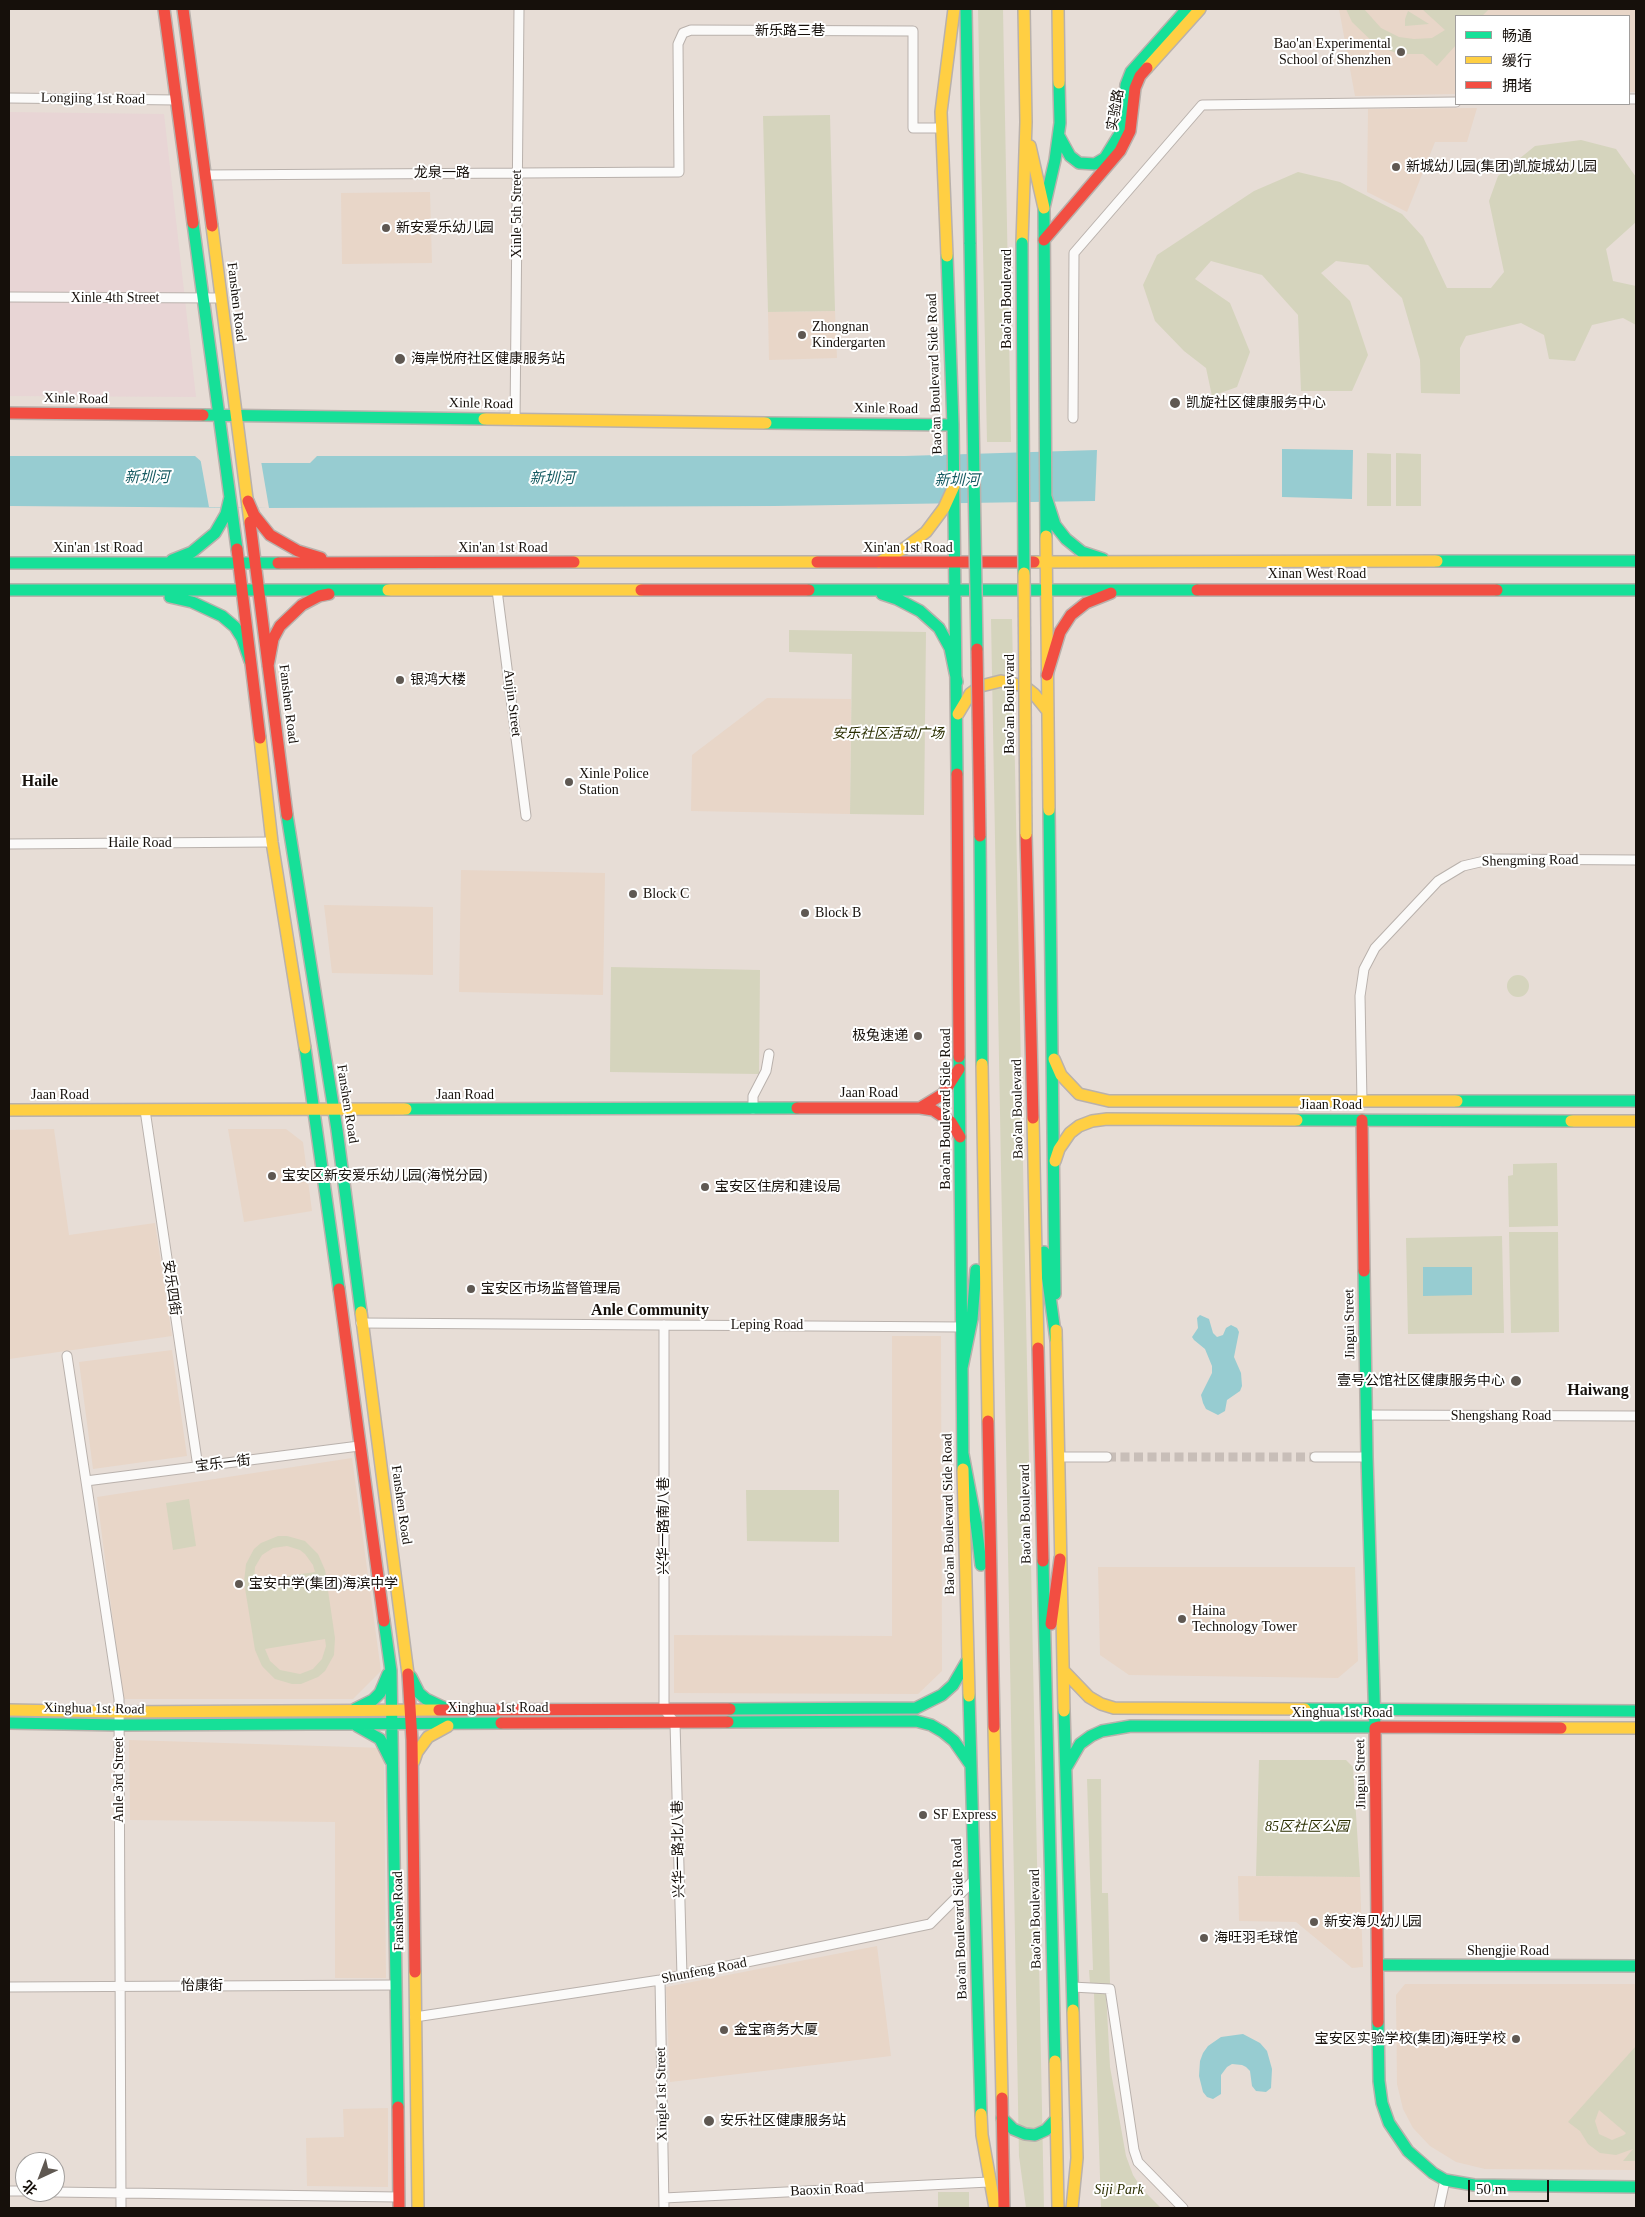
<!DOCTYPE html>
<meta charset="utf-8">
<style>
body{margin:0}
#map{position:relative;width:1645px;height:2217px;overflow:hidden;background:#e7ddd6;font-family:"Times New Roman","Noto Sans SC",serif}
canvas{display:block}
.frame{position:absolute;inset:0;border:10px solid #16100b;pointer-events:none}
.legend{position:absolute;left:1455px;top:15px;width:175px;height:90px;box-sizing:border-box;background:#fff;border:1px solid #a29f9d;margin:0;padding:6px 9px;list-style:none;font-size:15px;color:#16100b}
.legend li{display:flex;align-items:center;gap:10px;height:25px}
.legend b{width:25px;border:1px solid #a29f9d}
.north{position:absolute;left:15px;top:2152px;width:50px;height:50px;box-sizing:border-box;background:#fff;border:1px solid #a29f9d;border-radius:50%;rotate:223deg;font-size:14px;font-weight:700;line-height:20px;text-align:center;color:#16100b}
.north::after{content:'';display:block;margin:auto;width:18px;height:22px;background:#5f5852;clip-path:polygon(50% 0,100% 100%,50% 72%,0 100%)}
.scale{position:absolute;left:1468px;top:2180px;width:81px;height:22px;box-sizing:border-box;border:2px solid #16100b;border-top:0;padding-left:6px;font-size:15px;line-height:18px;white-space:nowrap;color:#16100b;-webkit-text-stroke:4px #fff;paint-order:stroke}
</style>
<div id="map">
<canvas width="1645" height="2217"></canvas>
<div class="frame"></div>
<ul class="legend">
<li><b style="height:6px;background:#16e098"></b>畅通</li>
<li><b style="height:6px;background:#ffcf43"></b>缓行</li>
<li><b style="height:6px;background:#f24e42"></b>拥堵</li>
</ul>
<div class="north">北</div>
<div class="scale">50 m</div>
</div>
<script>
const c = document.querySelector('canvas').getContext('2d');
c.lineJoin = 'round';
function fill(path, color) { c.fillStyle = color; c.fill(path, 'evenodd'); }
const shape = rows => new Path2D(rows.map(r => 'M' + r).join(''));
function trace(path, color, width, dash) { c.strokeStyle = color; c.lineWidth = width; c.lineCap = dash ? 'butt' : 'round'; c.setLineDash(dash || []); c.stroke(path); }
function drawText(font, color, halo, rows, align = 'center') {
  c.font = font + ' "Times New Roman","Noto Sans SC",serif'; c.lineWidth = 4; c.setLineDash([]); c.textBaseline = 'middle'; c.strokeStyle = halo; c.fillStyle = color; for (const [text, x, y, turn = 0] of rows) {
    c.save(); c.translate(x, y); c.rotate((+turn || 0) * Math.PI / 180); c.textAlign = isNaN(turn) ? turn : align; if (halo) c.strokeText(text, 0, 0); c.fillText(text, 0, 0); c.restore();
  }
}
const built = shape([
 [1339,9,1636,9,1636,92,1629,92,1629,16,1456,16,1456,94,1355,96],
 [1477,108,1467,142,1435,142,1407,212,1367,192,1368,109],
 [430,192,432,263,342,264,341,193],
 [835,311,837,358,769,360,768,312],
 [767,698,851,699,850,814,691,811,692,755],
 [461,870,605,873,603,995,459,992],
 [324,905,433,907,433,975,332,973],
 [54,1129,69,1235,155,1223,172,1336,9,1359,9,1130],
 [228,1129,286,1129,303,1142,312,1211,244,1222],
 [892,1336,941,1336,942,1671,918,1694,674,1693,674,1635,892,1636],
 [172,1350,187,1456,93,1469,79,1362],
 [352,1458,381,1671,353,1699,123,1699,97,1497],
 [1098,1567,1355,1567,1358,1661,1338,1678,1129,1675,1100,1655],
 [129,1740,384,1748,386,1978,335,1978,335,1822,130,1820],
 [1238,1876,1360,1877,1363,1967,1352,1968,1296,1922,1239,1921],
 [877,1946,891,2056,670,2082,666,1987],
 [1405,1984,1636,1984,1636,2170,1485,2169,1456,2162,1430,2146,1413,2128,1403,2109,1397,2084,1396,1995],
 [388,2108,388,2187,307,2186,306,2138,344,2137,343,2109]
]);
const industrial = shape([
 [9,112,164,114,196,397,9,396]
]);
const green = shape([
 [978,9,1003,9,1011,442,987,442],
 [1346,9,1364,9,1381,28,1399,37,1414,39,1432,38,1445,30,1422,9,1489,9,1482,16,1456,16,1456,45,1437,66,1423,54,1399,54,1377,46,1352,22],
 [1408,11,1429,24,1405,26,1405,19],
 [830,115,835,311,768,312,763,116],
 [1581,140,1616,149,1636,177,1636,222,1606,249,1613,281,1636,286,1636,325,1623,318,1592,325,1575,361,1549,359,1544,335,1521,323,1466,336,1460,348,1460,394,1421,393,1420,360,1402,298,1368,265,1336,261,1321,273,1350,301,1368,355,1352,391,1301,391,1298,315,1262,275,1211,261,1195,279,1230,303,1250,352,1237,387,1212,396,1206,368,1184,351,1155,321,1143,285,1157,255,1254,191,1298,172,1340,182,1402,214,1423,237,1447,288,1491,288,1504,272,1489,201,1498,176,1535,146],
 [1367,453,1391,454,1391,506,1367,506],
 [1396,453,1421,454,1421,506,1396,506],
 [991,619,1012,619,1044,2208,1026,2208,1019,2156],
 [789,630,926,632,924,815,850,814,852,654,789,652],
 [611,967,760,970,759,1074,610,1072],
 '1507 986a11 11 0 1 1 22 0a11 11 0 1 1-22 0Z',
 [1557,1163,1558,1226,1509,1227,1508,1176,1513,1175,1513,1164],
 [1509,1232,1558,1232,1559,1332,1511,1333],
 [1502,1236,1504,1333,1408,1334,1406,1238],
 [746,1490,839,1490,839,1542,747,1541],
 [189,1499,196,1546,173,1550,166,1503],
 [278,1536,287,1536,305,1541,318,1554,325,1570,335,1638,334,1655,325,1671,318,1677,301,1684,292,1684,275,1679,262,1666,255,1650,244,1582,246,1564,254,1549,261,1543],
 [287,1546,300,1550,305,1554,313,1565,315,1572,254,1581,255,1567,262,1555,273,1548],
 [325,1639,326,1646,322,1659,313,1669,300,1674,280,1670,270,1661,265,1649],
 [1259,1760,1346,1760,1353,1767,1360,1877,1256,1876],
 [1087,1779,1101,1779,1102,1893,1108,1893,1110,1985,1090,1984,1089,1970,1093,1970],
 [1106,1992,1110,2067,1126,2156,1133,2175,1142,2189,1161,2208,1101,2208,1094,1993],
 [1636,2046,1636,2161,1623,2161,1633,2149,1616,2155,1600,2153,1588,2144,1580,2131,1568,2122],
 [1599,2110,1626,2133,1624,2135,1612,2140,1599,2134,1595,2121],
 [938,2192,969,2192,969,2208,938,2208]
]);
const water = shape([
 [1282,449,1353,450,1352,499,1282,497],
 [1097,450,1095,501,775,506,269,508,9,506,9,456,195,456,203,463,310,463,317,456,905,456],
 [1423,1267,1472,1267,1472,1295,1423,1296],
 [1200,1315,1209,1319,1213,1333,1217,1337,1223,1335,1226,1328,1231,1325,1237,1328,1239,1332,1234,1357,1241,1373,1242,1386,1240,1391,1227,1400,1225,1411,1218,1415,1206,1409,1203,1403,1201,1395,1212,1373,1212,1366,1205,1349,1194,1340,1192,1337,1198,1328,1197,1318],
 [1243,2034,1260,2043,1267,2051,1272,2069,1271,2088,1266,2092,1256,2091,1252,2086,1250,2071,1246,2067,1242,2065,1232,2064,1227,2067,1221,2075,1221,2094,1213,2099,1207,2097,1203,2092,1199,2076,1200,2061,1203,2053,1208,2046,1221,2037]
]);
const pier = shape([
 [200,457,204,460,261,461,269,508,209,507]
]);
const streetTunnel = shape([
 [1107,1457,1315,1457]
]);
const street = shape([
 [9,98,177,100],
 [1629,99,1636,99],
 [205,175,679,172,678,44,683,33,691,30,913,31,913,128,941,128],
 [9,297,221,298],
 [1073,418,1074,253,1202,105,1456,102],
 [515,420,519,9],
 [497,590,526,816],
 [9,844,272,842],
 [1362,1102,1360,996,1364,969,1375,948,1438,881,1463,866,1493,859,1636,860],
 [753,1109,753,1096,766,1071,769,1054],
 [145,1110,198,1467],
 [361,1323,962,1327],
 [664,1325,664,1709,675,1723,682,1976],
 [67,1356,119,1699,121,2208],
 [1366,1415,1636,1416],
 [1059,1457,1107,1457],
 [1315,1457,1367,1457],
 [86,1481,359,1446],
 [660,1980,664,2208],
 [9,1987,396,1985],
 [1072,1987,1110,1989,1134,2150,1138,2162,1183,2208],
 [415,2017,660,1980,930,1924,974,1880],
 [9,2191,25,2191],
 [55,2192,398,2197],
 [664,2198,989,2182],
 [1439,2208,1445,2180]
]);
const fast = shape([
 [966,9,970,244],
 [1059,136,1070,156,1079,163,1095,164,1105,158,1121,132,1126,85,1131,72,1187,9],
 [193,223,237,549],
 [947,256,953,425,957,774],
 [203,415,484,419],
 [766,423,953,425],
 [1046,497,1055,525,1066,539,1082,552,1103,559],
 [1046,536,1044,208,1055,160,1060,123,1059,83],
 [172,560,192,552,215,533,226,514,230,497],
 [1437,561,1636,561],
 [9,563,278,563],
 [9,590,388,590],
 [809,590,1197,590],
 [1497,590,1636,590],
 [882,594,897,599,920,611,939,628,950,648,957,682],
 [170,597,192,602,222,616,235,627,242,638,250,661],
 [1049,810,1055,1294],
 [287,815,337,1130,361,1312],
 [980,836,982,1064],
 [305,1048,339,1289],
 [959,1057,963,1469],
 [1457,1101,1636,1101],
 [406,1109,797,1108],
 [1297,1120,1571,1121],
 [1044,1252,1056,1340],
 [1364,1271,1367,1457,1375,1728],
 [962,1368,972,1319,976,1270],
 [963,1454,976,1523,981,1565],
 [1043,1561,1055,2061],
 [384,1621,391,1671,398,2107],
 [411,1677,419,1693,426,1699,445,1708],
 [969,1696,981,2114],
 [355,1709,373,1700,380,1693,388,1674],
 [730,1709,916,1708,942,1695,953,1685,967,1661],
 [1305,1709,1636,1711],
 [1064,1711,1073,2010],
 [728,1722,916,1721,931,1725,943,1732,954,1741,970,1764],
 [9,1723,119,1725,501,1723],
 [357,1726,380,1739,391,1761],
 [1066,1768,1080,1744,1091,1736,1102,1731,1131,1726,1378,1727],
 [1379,1965,1636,1966],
 [1378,2022,1379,2081,1382,2103,1389,2123,1408,2151,1433,2173,1445,2180,1474,2185,1636,2187],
 [1002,2118,1013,2129,1025,2134,1035,2135,1046,2130,1056,2119]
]);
const slow = shape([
 [1058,9,1059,83],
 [1147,68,1200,9],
 [1030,146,1044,208],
 [212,226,250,522],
 [1022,243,1026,122,1024,9],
 [947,256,941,112,954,9],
 [484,419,766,423],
 [1046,536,1049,810],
 [574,562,817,562],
 [879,562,905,548,926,532,944,508,954,486],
 [1034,562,1437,561],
 [388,590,641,590],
 [958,714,970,694,981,686,1001,681,1024,686,1034,694,1047,710],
 [260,738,272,842,305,1048],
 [1054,1059,1061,1075,1079,1094,1109,1101,1457,1101],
 [982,1064,988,1421],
 [9,1110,406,1109],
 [1033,1118,1038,1348],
 [1571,1121,1636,1121],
 [1055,1161,1059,1149,1070,1133,1079,1126,1092,1121,1107,1119,1297,1120],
 [361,1312,408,1674],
 [1056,1330,1064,1711],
 [963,1469,969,1696],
 [1063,1670,1089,1697,1101,1704,1114,1708,1305,1709],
 [9,1710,119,1712,439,1710],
 [994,1727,1002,2098],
 [1561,1728,1636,1728],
 [414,1761,417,1752,428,1737,448,1726],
 [415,1972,418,2208],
 [1055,2061,1058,2208],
 [981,2114,982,2135,995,2208],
 [1072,2208,1077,2158,1073,2010]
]);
const jam = shape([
 [164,9,193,223],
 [183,9,212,226],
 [1044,240,1120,151,1130,131,1135,88,1140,76,1147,68],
 [9,413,203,415],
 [248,501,254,515,270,535,298,551,321,558],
 [250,522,287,815],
 [237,549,260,738],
 [817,562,1034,562],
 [278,563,574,562],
 [641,590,809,590],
 [1197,590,1497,590],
 [268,666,273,639,280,626,302,605,319,596,329,594],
 [1047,675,1060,632,1071,615,1086,603,1111,593],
 [957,774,959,1057],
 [1026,834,1033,1118],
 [797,1108,920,1108,933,1110,951,1122,960,1137],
 [920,1108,943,1094,959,1069],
 [1362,1120,1364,1271],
 [339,1289,384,1621],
 [1038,1348,1043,1561],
 [988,1421,994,1727],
 [1051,1624,1060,1559],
 [408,1674,412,1740,415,1972],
 [439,1710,730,1709],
 [501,1723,728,1722],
 [1378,1727,1561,1728],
 [1375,1728,1378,2022],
 [1002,2098,1004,2208],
 [398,2107,399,2208]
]);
const fastBridge = shape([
 [1022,243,1024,573],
 [970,244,977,649]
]);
const slowBridge = shape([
 [1024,573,1026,834]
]);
const jamBridge = shape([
 [977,649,980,836]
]);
const markers = [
 [1401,52,5,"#5f5852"],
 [1396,167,5,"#5f5852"],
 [386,228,5,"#5f5852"],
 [802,335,5,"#5f5852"],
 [400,359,6,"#5f5852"],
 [1175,403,6,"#5f5852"],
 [400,680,5,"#5f5852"],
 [569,782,5,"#5f5852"],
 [633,894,5,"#5f5852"],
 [805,913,5,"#5f5852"],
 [918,1036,5,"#5f5852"],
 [272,1176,5,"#5f5852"],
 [705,1187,5,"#5f5852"],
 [471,1289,5,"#5f5852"],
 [1516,1381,6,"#5f5852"],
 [239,1584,5,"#5f5852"],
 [1182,1619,5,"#5f5852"],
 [923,1815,5,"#5f5852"],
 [1314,1922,5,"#5f5852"],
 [1204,1938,5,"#5f5852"],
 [724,2030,5,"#5f5852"],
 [1516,2039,5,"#5f5852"],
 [709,2121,6,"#5f5852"]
];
const streetNames = [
 ["新乐路三巷",790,31],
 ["Longjing 1st Road",93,99,1],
 ["实验路",1116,110,-80],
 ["龙泉一路",442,173],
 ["Xinle 5th Street",517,214,-90],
 ["Xinle 4th Street",115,298],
 ["Bao'an Boulevard",1007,299,-90],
 ["Fanshen Road",236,302,83],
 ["Bao'an Boulevard Side Road",935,374,-92],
 ["Xinle Road",76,399,1],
 ["Xinle Road",481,404,1],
 ["Xinle Road",886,409,1],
 ["Xin'an 1st Road",98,548],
 ["Xin'an 1st Road",503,548],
 ["Xin'an 1st Road",908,548],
 ["Xinan West Road",1317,574],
 ["Anjin Street",512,703,83],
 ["Fanshen Road",288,704,83],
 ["Bao'an Boulevard",1010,704,-90],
 ["Haile Road",140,843],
 ["Shengming Road",1530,861,-1],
 ["Jaan Road",869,1093],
 ["Jaan Road",60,1095],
 ["Jaan Road",465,1095],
 ["Fanshen Road",347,1104,81],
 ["Jiaan Road",1331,1105],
 ["Bao'an Boulevard Side Road",946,1109,-90],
 ["Bao'an Boulevard",1018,1109,-91],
 ["安乐四街",171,1288,82],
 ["Jingui Street",1350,1324,-91],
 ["Leping Road",767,1325],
 ["Shengshang Road",1501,1416],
 ["宝乐一街",223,1464,-7],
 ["Fanshen Road",401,1505,82],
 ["Bao'an Boulevard Side Road",949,1514,-91],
 ["Bao'an Boulevard",1026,1514,-91],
 ["兴华一路南八巷",664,1526,-90],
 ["Xinghua 1st Road",498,1708],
 ["Xinghua 1st Road",94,1709,1],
 ["Xinghua 1st Road",1342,1713],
 ["Jingui Street",1361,1774,-91],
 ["Anle 3rd Street",119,1780,-90],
 ["兴华一路北八巷",679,1849,-91],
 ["Fanshen Road",399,1911,-91],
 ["Bao'an Boulevard Side Road",960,1919,-92],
 ["Bao'an Boulevard",1036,1919,-91],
 ["Shengjie Road",1508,1951],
 ["Shunfeng Road",704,1971,-11],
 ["怡康街",202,1986],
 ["Xingle 1st Street",662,2094,-91],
 ["Baoxin Road",827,2190,-3]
];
const poiNames = [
 ["Bao'an Experimental",1391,44,"right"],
 ["School of Shenzhen",1391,60,"right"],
 ["新城幼儿园(集团)凯旋城幼儿园",1406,167],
 ["新安爱乐幼儿园",396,228],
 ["Zhongnan",812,327],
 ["Kindergarten",812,343],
 ["海岸悦府社区健康服务站",411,359],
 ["凯旋社区健康服务中心",1186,403],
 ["银鸿大楼",410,680],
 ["Xinle Police",579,774],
 ["Station",579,790],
 ["Block C",643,894],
 ["Block B",815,913],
 ["极兔速递",908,1036,"right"],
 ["宝安区新安爱乐幼儿园(海悦分园)",282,1176],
 ["宝安区住房和建设局",715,1187],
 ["宝安区市场监督管理局",481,1289],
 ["壹号公馆社区健康服务中心",1505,1381,"right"],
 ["宝安中学(集团)海滨中学",249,1584],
 ["Haina",1192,1611],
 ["Technology Tower",1192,1627],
 ["SF Express",933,1815],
 ["新安海贝幼儿园",1324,1922],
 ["海旺羽毛球馆",1214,1938],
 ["金宝商务大厦",734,2030],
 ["宝安区实验学校(集团)海旺学校",1506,2039,"right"],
 ["安乐社区健康服务站",720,2121]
];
const parkNames = [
 ["安乐社区活动广场",888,734],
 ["85区社区公园",1307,1827],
 ["Siji Park",1119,2190]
];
const waterNames = [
 ["新圳河",147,478],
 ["新圳河",552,479],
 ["新圳河",957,481]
];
const quarterNames = [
 ["Haile",40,782],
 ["Anle Community",650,1311],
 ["Haiwang",1598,1391]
];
fill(built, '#e8d6c8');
fill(industrial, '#e8d5d5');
fill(green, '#d5d4bd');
fill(water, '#97ccd1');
fill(pier, '#e7ddd6');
trace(streetTunnel, '#c8beb8', 9, [9, 4.5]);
trace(street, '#b9b1ac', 11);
trace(fast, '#b9b1ac', 14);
trace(slow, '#b9b1ac', 14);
trace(jam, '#b9b1ac', 14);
trace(street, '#fbfaf9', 9);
trace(fast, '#16e098', 11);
trace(slow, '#ffcf43', 11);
trace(jam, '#f24e42', 11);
trace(fastBridge, '#b9b1ac', 14, []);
trace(slowBridge, '#b9b1ac', 14, []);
trace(jamBridge, '#b9b1ac', 14, []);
trace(fastBridge, '#16e098', 11);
trace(slowBridge, '#ffcf43', 11);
trace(jamBridge, '#f24e42', 11);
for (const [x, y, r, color] of markers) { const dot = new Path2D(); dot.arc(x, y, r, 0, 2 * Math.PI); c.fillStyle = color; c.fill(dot); trace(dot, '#fff', 2); }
drawText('14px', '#16100b', '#fff', streetNames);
drawText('14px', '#16100b', '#fff', poiNames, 'left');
drawText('italic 14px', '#2b2f00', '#fff', parkNames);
drawText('italic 15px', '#175b62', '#fff', waterNames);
drawText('bold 16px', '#16100b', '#fff', quarterNames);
</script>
